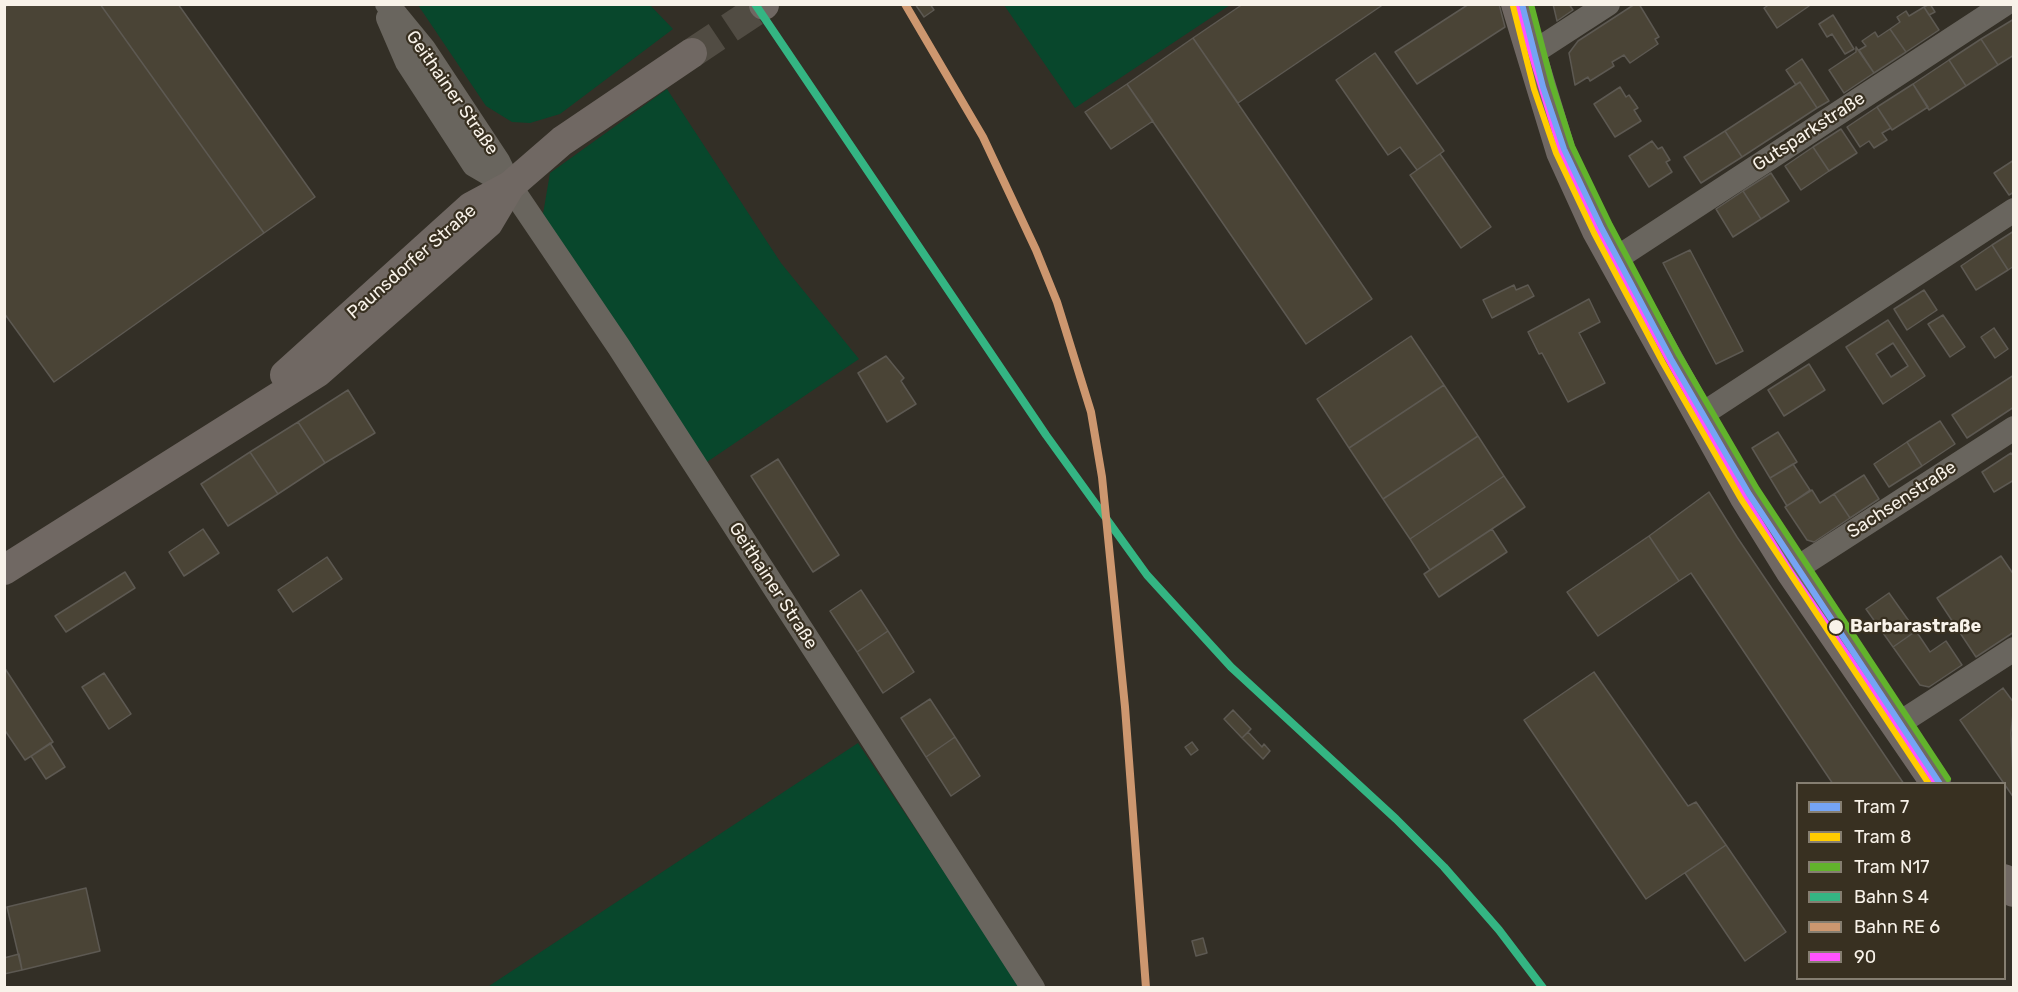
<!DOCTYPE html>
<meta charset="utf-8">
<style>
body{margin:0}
#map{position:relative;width:2018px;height:992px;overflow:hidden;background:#332f26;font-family:Rubik,sans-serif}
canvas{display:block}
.frame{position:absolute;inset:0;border:6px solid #f8f2e9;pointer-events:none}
.legend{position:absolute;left:1796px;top:782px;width:210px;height:198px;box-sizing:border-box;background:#383021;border:2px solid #857e71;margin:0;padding:8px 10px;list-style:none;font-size:18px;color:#f8f2e9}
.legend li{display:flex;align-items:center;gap:12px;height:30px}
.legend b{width:30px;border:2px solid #857e71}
</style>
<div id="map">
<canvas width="2018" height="992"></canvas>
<div class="frame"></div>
<ul class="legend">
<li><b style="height:8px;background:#75a4f4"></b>Tram 7</li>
<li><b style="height:8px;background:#fc0"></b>Tram 8</li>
<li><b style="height:8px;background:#62b32c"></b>Tram N17</li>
<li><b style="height:8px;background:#34b583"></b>Bahn S 4</li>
<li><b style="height:8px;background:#cd976f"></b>Bahn RE 6</li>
<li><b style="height:8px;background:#ff53ff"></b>90</li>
</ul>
</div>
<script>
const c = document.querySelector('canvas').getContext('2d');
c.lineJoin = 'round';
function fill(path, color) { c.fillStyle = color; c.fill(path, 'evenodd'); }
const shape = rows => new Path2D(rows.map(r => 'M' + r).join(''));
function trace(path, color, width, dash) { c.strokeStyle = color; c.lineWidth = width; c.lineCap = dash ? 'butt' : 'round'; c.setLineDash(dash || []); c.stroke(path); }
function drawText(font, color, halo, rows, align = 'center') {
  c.font = font + ' Rubik,sans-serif'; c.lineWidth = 4.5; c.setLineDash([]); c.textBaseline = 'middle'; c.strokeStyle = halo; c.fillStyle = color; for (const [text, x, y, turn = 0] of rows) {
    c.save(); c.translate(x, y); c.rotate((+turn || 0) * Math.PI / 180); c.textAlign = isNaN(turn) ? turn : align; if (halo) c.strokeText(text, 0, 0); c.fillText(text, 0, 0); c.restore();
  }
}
const green = shape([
 [418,5,650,5,673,29,560,114,530,123,512,122,486,106],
 [1004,5,1230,5,1075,108],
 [667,89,781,263,859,359,701,466,542,220,550,173],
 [858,743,1021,987,486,988]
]);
const building = shape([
 [9,4,100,4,264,233,54,382,4,313,4,8,9,4],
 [100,4,178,4,315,197,264,233,100,4],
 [915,4,930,4,934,10,924,17,915,4],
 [1243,4,1384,4,1238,103,1193,38,1243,4],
 [1469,4,1499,4,1505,27,1417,84,1395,52,1469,4],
 [1553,4,1569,4,1573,10,1557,21,1553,4],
 [1635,4,1639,4,1659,37,1655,39,1658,44,1630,63,1624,55,1612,62,1614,66,1590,81,1588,77,1575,85,1569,53,1578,41,1635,4],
 [1770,4,1812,4,1777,28,1764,8,1770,4],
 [1930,4,1935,12,1929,15,1924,7,1930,4],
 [1924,7,1939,30,1906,52,1890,29,1900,22,1897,17,1906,11,1909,16,1924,7],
 [1833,15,1854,49,1845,54,1832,34,1827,37,1819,24,1833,15],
 [2014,19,2014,55,1998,65,1981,39,2014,19],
 [1890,29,1906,52,1874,73,1859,50,1866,46,1862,41,1875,32,1878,37,1890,29],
 [1193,38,1372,299,1306,344,1127,84,1193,38],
 [1981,39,1998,65,1966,86,1949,60,1981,39],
 [1856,47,1874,73,1844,93,1829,70,1856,52,1856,47],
 [1375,53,1444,151,1417,170,1400,147,1388,155,1336,80,1375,53],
 [1802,59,1829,101,1817,108,1800,82,1796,85,1786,70,1802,59],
 [1949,60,1966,86,1929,110,1913,84,1949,60],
 [1800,82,1817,108,1742,157,1725,131,1800,82],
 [1127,84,1153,121,1111,149,1085,112,1127,84],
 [1913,84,1928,107,1892,130,1877,107,1913,84],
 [1620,87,1626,97,1629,95,1638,108,1634,110,1641,121,1615,137,1594,104,1620,87],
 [1877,107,1891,128,1882,133,1887,140,1874,148,1869,141,1860,147,1847,127,1877,107],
 [1841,129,1857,153,1829,171,1813,147,1841,129],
 [1725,131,1742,157,1701,183,1684,157,1725,131],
 [1652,141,1658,149,1662,147,1670,160,1666,162,1672,172,1649,187,1629,156,1652,141],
 [1813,147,1829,171,1801,190,1785,166,1813,147],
 [1440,154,1491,227,1461,248,1410,175,1440,154],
 [2014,160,2014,192,2009,195,1994,173,2014,160],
 [1771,173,1789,201,1761,219,1743,191,1771,173],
 [1743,191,1761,219,1733,237,1716,209,1743,191],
 [2014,231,2014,266,2008,270,1992,245,2014,231],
 [1992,245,2008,270,1976,290,1961,266,1992,245],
 [1690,250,1743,351,1716,364,1663,263,1690,250],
 [1514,285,1516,290,1528,285,1534,296,1492,318,1483,300,1514,285],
 [1924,290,1937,310,1907,330,1894,309,1924,290],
 [1589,299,1600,322,1579,333,1605,383,1568,402,1542,353,1539,354,1528,332,1589,299],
 [1943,315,1965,347,1950,357,1928,324,1943,315],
 [1888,320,1925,376,1883,404,1846,347,1888,320],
 [1893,343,1908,366,1891,377,1876,354,1893,343],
 [1994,328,2008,349,1995,358,1981,337,1994,328],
 [1411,336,1444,385,1349,448,1317,399,1411,336],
 [886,356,904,378,901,381,916,404,887,422,858,373,886,356],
 [1809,364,1825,390,1784,416,1768,390,1809,364],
 [2014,375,2014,407,1967,438,1952,415,2014,375],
 [1444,385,1478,436,1383,499,1349,448,1444,385],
 [348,390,375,433,325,463,298,422,348,390],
 [1940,421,1955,444,1922,466,1907,442,1940,421],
 [298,422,325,463,278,494,250,452,298,422],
 [1778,432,1797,462,1770,478,1752,448,1778,432],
 [1478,436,1504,476,1410,539,1383,499,1478,436],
 [1907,442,1922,466,1889,487,1874,464,1907,442],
 [250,452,278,494,228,526,201,484,250,452],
 [2011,453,2014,457,2014,480,1994,492,1982,472,2011,453],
 [778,459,839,555,813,572,751,476,778,459],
 [1793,464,1810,490,1787,506,1770,478,1793,464],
 [1864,475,1879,499,1850,518,1834,494,1864,475],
 [1504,476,1525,507,1430,570,1410,539,1504,476],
 [1812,490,1820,503,1834,494,1850,518,1814,542,1807,540,1785,507,1812,490],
 [1709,492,1737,537,1904,784,1833,784,1691,573,1679,581,1649,536,1709,492],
 [203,529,219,553,184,576,169,552,203,529],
 [1492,529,1507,552,1439,597,1424,574,1492,529],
 [1649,536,1679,581,1598,636,1567,592,1649,536],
 [2001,556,2014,575,2014,632,1976,657,1937,598,2001,556],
 [327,557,342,579,293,612,278,590,327,557],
 [125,572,135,588,66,632,55,616,125,572],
 [861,590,888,631,857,652,830,611,861,590],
 [1889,593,1916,631,1893,647,1866,609,1889,593],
 [888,631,914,672,883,693,857,652,888,631],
 [1916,631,1930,652,1946,641,1962,665,1929,687,1920,685,1893,647,1916,631],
 [4,667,53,742,25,760,4,729,4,667],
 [1594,672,1688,806,1696,802,1726,845,1646,899,1524,720,1594,672],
 [104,673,131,714,109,729,82,687,104,673],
 [2003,688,2014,703,2011,733,2014,798,1960,720,2003,688],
 [930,699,955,737,926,757,901,718,930,699],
 [1233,710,1251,729,1242,738,1224,719,1233,710],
 [1248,732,1262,747,1264,744,1270,751,1263,759,1242,738,1248,732],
 [955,737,980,776,951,796,926,757,955,737],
 [1192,742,1198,750,1191,755,1185,747,1192,742],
 [50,743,65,767,46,779,31,756,50,743],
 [1726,845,1786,932,1745,961,1685,873,1726,845],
 [86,888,100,951,22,970,7,907,86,888],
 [1203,938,1207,953,1196,956,1192,941,1203,938],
 [19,954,22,970,4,974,4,958,19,954]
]);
const majorTunnel = shape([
 [692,53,764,5]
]);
const minor = shape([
 [387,4,424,49,498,161,510,186,619,347,1033,988],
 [388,18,407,62,474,165,510,186],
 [1531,54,1608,4],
 [1614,260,2005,4],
 [1698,417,2014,210],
 [1791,572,2014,428],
 [1895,726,2014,649]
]);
const major = shape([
 [1516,4,1561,152,1597,231,1744,496,1791,572,1936,784],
 [764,5,764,4],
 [285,375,471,207,510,186,562,141,692,53],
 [4,570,318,372,488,223,510,186],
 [2004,879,2014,892]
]);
const bus1 = shape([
 [1516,4,1561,152,1597,231,1744,496,1791,572,1936,784]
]);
const rail1 = shape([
 [755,4,1046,435,1147,575,1231,667,1396,819,1444,867,1499,930,1543,988]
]);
const rail2 = shape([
 [905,4,983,137,1036,250,1057,302,1091,412,1102,477,1125,707,1146,988]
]);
const tram1 = shape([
 [1522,4,1543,87,1564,149,1602,229,1671,359,1749,494,1940,784]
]);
const tram2 = shape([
 [1513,6,1534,89,1556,153,1594,233,1663,363,1741,499,1929,784]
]);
const tram3 = shape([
 [1531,4,1552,84,1572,146,1610,225,1679,355,1757,489,1948,779]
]);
const markers = [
 [1836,627,8,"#f8f2e9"]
];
const streetNames = [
 ["Geithainer Straße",452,93,55],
 ["Gutsparkstraße",1809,132,-33],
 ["Paunsdorfer Straße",412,262,-41],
 ["Sachsenstraße",1902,500,-33],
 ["Geithainer Straße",773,586,57]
];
const stopNames = [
 ["Barbarastraße",1850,627]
];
fill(green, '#08472c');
fill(building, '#4a4436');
trace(building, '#5d5952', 1.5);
trace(majorTunnel, '#514c43', 30, [30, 15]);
trace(minor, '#69655e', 24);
trace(major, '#706863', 30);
trace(bus1, '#ff53ff', 6);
trace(rail1, '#34b583', 8);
trace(rail2, '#cd976f', 8);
trace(tram1, '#75a4f4', 6);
trace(tram2, '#fc0', 6);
trace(tram3, '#62b32c', 6);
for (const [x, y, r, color] of markers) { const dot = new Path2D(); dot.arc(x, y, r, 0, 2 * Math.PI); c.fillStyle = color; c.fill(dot); trace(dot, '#383021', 2); }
drawText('18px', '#f8f2e9', '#383021', streetNames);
drawText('bold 18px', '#f8f2e9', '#383021', stopNames, 'left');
</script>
